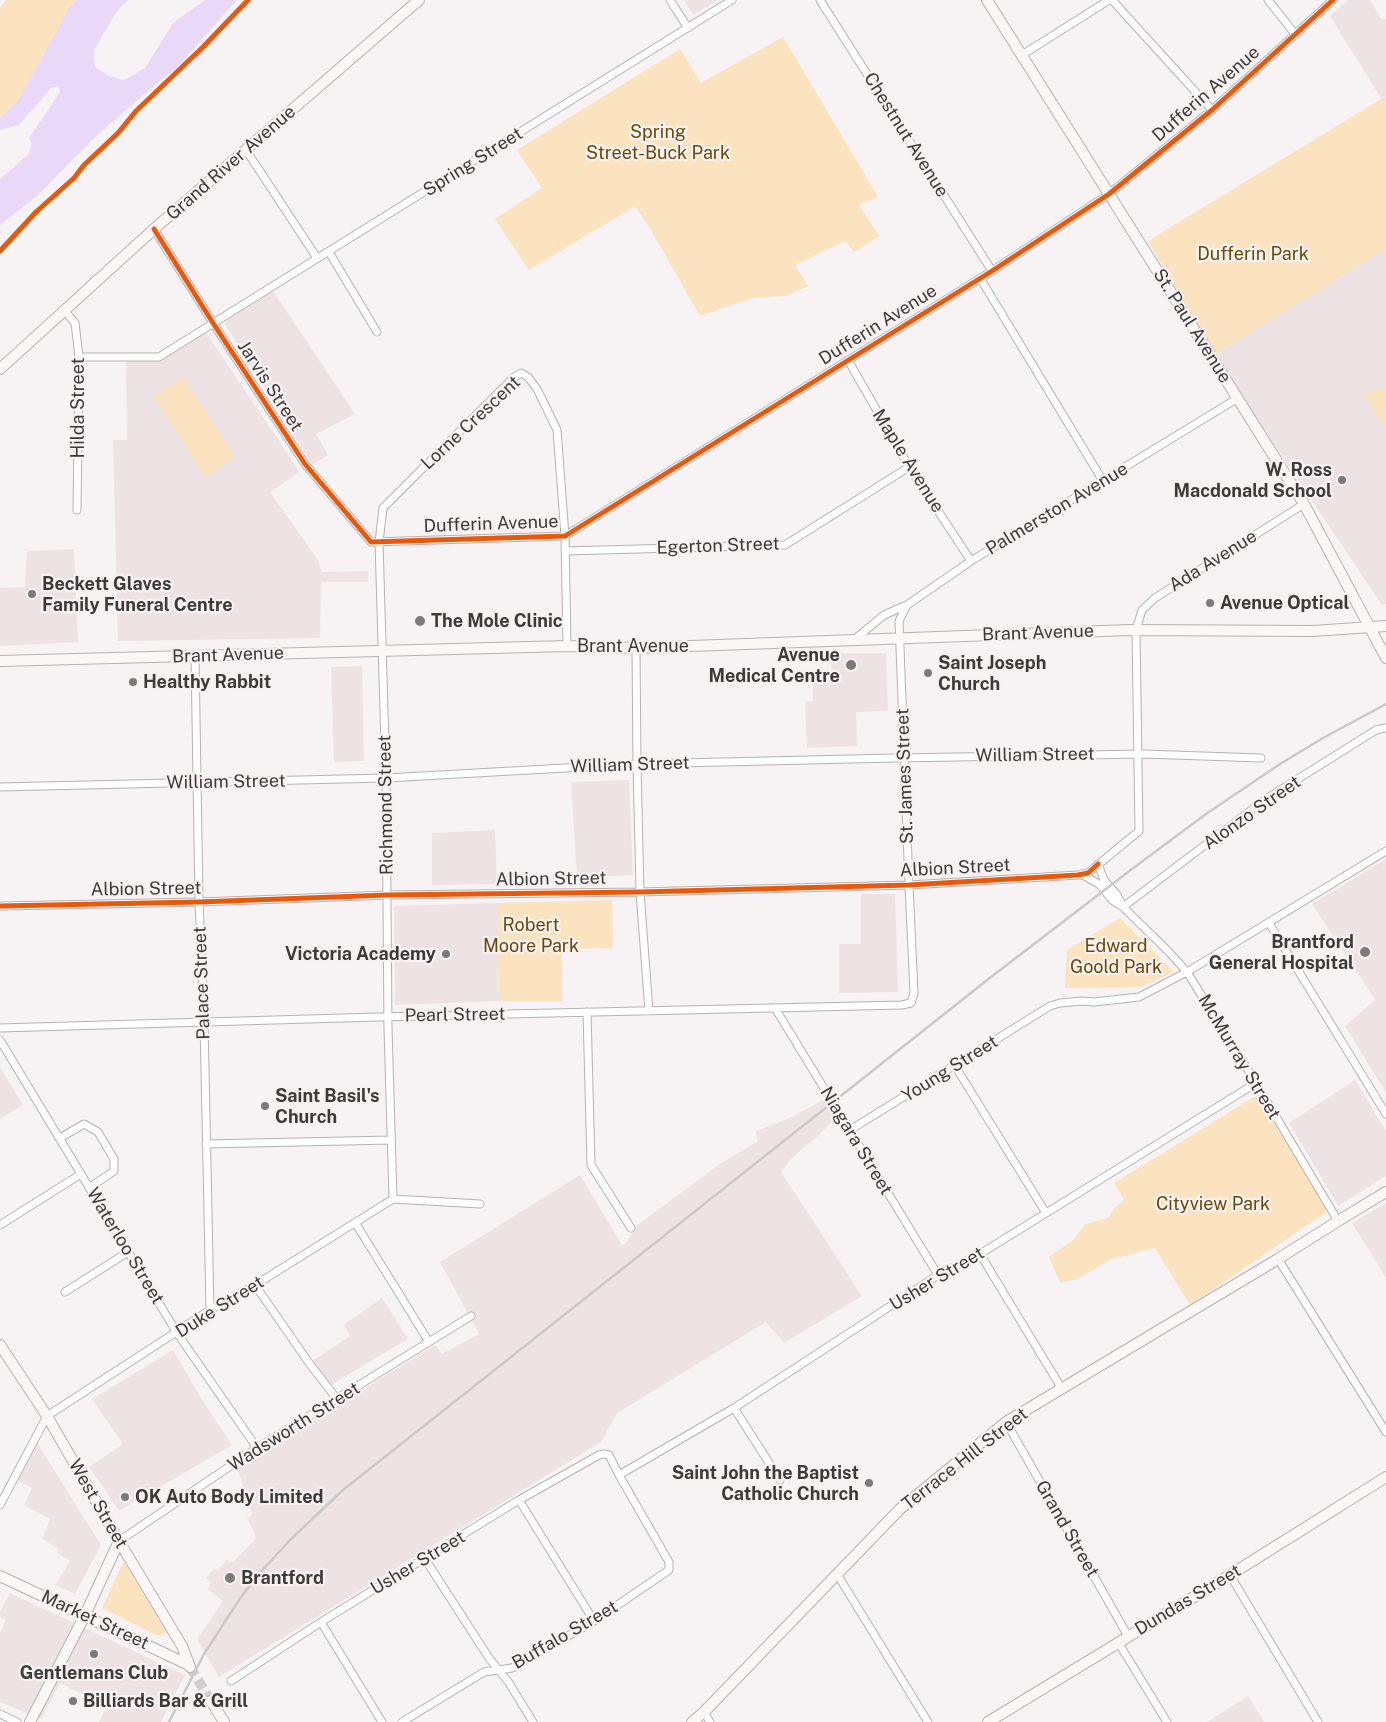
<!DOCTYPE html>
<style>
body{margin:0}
canvas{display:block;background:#f7f2f3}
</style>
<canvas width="1386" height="1722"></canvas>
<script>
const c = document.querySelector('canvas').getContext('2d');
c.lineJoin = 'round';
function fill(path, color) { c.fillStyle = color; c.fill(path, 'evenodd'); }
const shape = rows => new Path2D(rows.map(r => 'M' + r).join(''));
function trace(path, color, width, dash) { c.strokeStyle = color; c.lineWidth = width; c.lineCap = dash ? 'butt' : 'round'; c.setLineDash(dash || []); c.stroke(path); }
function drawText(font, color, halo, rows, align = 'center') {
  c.font = font + ' "Public Sans",sans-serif'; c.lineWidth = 4.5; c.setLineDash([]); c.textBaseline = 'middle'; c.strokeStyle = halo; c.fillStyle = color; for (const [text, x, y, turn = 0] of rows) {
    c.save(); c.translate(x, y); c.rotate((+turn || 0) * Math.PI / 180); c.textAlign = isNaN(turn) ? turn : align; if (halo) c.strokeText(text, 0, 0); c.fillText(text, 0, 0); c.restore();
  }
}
const built = shape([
 [684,0,718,0,693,15],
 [1348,0,1370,0,1382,20,1386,19,1386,96,1381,98,1330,16],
 [1386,249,1386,604,1382,605,1214,355],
 [273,291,355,414,316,434,328,455,312,465,224,322],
 [205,331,300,472,270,492,318,560,322,572,368,571,368,582,321,582,320,638,118,641,113,440,127,440,126,360,164,357],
 [74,549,78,642,0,646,0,588,25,587,27,551],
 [831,653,886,653,888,711,856,712,857,746,807,748,805,702,813,701,813,682,832,681],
 [362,666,364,761,334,762,331,667],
 [629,780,633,875,577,878,571,782],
 [495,830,497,884,432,885,432,833],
 [1386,859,1386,1093,1345,1026,1375,1000,1312,904],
 [861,894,895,894,898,992,839,993,839,944,861,944],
 [497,903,499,1001,395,1005,394,906],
 [0,1067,23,1105,0,1119],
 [1355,1080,1386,1131,1386,1176,1338,1206,1289,1123],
 [823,1100,834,1119,819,1135,793,1157,781,1172,862,1296,784,1343,766,1322,617,1413,601,1442,219,1677,197,1639,223,1601,208,1589,211,1583,206,1578,214,1569,218,1571,226,1560,233,1562,256,1538,254,1536,255,1534,247,1518,252,1515,237,1467,435,1345,442,1354,479,1334,440,1262,580,1175,622,1245,626,1243,636,1226,720,1164,758,1141,756,1131,790,1118],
 [1386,1203,1386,1278,1352,1223],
 [382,1298,408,1339,329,1386,314,1360,350,1336,344,1325],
 [173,1350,201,1398,232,1445,119,1511,89,1467,123,1444,92,1399],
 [34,1438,101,1545,75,1594,55,1585,70,1561,57,1553,59,1549,42,1539,50,1519,24,1505,32,1488,14,1479],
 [10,1593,185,1675,161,1722,99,1722,107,1707,60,1683,41,1719,0,1702,0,1633,6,1620,0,1617,0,1612],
 [1248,1696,1264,1722,1207,1722]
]);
const green = shape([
 [6,0,77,0,69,8,17,102,0,118,0,8],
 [783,37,878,197,859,205,879,236,854,252,845,241,795,265,808,286,785,296,753,298,700,316,651,230,635,206,529,270,495,219,542,188,517,150,680,49,701,83],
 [1386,96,1386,249,1214,355,1148,241],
 [183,377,235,458,205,477,154,396],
 [1386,389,1386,431,1363,392],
 [612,900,613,948,562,949,562,1001,499,1001,497,903],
 [1120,918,1174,972,1140,987,1065,988,1067,950],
 [1257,1095,1328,1211,1190,1305,1155,1248,1112,1259,1075,1280,1060,1282,1049,1257,1073,1240,1086,1224,1108,1218,1115,1208,1124,1200,1114,1183],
 [123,1563,126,1565,166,1632,158,1636,102,1608]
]);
const water = shape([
 [77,0,128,0,117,11,94,50,95,67,109,76,124,80,145,68,173,23,205,0,237,0,180,64,97,135,36,197,0,225,0,179,29,154,32,143,29,138,60,92,58,86,51,88,19,125,0,130,0,118,17,102,69,8]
]);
const secondaryTunnel = shape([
 [190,1667,211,1701]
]);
const street = shape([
 [670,0,688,28],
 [820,0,992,271],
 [1112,0,1212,110],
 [1268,0,1295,34],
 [1022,55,1109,0],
 [246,150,317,258],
 [154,229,213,323,305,464,371,542,565,536,992,271,1109,194,1212,110,1333,0],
 [329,252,377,332],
 [980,278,1103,481],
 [64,310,75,323,79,357,77,510],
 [79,357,159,357,732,0],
 [848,360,909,467,971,561],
 [565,551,785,545,909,467],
 [855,639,884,615,907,605,971,561,1238,398],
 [636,648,637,764,640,892,649,1011],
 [195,656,199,902,204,1021,210,1310],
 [0,787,386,778,637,764,894,758,1144,754,1261,758],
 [1098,864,1104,880,1117,895,1123,907],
 [1081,874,1099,884,1112,900,1123,907,1168,951,1187,972,1256,1083,1338,1221],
 [0,906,199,902,388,895,640,892,909,885,1078,875,1088,873,1139,831,1136,630,1142,610,1155,598,1304,504],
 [1123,907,1266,799,1376,730,1386,728],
 [1269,923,1386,1114],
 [775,1008,938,1275],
 [587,1012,591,1165,631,1228],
 [0,1028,377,1017,902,1005,911,1003,914,993,909,885,899,621,907,605],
 [0,1040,177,1333,257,1448],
 [955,1066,1046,1213],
 [850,1130,1050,1006,1060,1003,1082,1001,1094,1002,1139,997,1187,972,1386,851],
 [60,1138,84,1124,98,1132,114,1159,114,1171,89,1188],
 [206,1144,391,1140],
 [393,1199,388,1028,386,778,379,542,383,508,513,378,521,373,528,377,537,389,557,430,565,536,567,646],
 [393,1199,480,1204],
 [356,1224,429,1342],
 [0,1225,81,1174],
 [980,1254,1062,1389],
 [1278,1259,1386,1432],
 [255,1285,309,1363,337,1399],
 [65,1292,128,1252],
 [734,1408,780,1480],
 [1006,1422,1128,1636],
 [619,1475,734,1408,938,1275,980,1254,1256,1083],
 [519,1500,594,1621],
 [0,1505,47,1416,210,1310,255,1285,393,1199],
 [119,1541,257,1448,471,1316],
 [425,1559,489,1658,509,1683,533,1722],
 [837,1574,928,1722],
 [1230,1575,1318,1722],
 [321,1622,382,1722],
 [1118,1642,1167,1722],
 [231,1681,321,1622,519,1500,599,1455,604,1454,609,1455,619,1475,669,1562,669,1570,594,1621,512,1668,484,1672,402,1722],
 [704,1712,710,1722],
 [0,1714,17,1722]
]);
const secondary = shape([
 [987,0,1304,504,1386,658],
 [0,369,154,229,419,0],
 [0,661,567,646,636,648,1130,630,1313,631,1386,626],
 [0,1345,47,1416,119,1541,182,1646,190,1667],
 [0,1576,189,1665],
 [211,1701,224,1722],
 [30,1722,85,1615,119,1541],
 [692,1722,704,1712,900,1509,1006,1422,1278,1259,1338,1221,1386,1192],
 [988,1722,1230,1575,1386,1477]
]);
const rail = shape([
 [169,1722,204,1654,239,1600,258,1575,290,1540,343,1490,991,977,1132,869,1206,814,1280,764,1323,738,1386,704]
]);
const cycleway = shape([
 [154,229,213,323,305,464,371,542,565,536,992,271,1109,194,1212,110,1333,0],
 [0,251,36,212,74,178,84,165,118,133,136,111,203,47,248,0],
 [0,906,199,902,388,895,640,892,909,885,1078,875,1088,873,1098,864]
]);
const markers = [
 [1342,480,5,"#7d7a7b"],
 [32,594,5,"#7d7a7b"],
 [1210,603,5,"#7d7a7b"],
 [420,621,6,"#7d7a7b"],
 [851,665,6,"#7d7a7b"],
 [928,673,5,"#7d7a7b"],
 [133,682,5,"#7d7a7b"],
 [1365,952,6,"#7d7a7b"],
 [446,954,5,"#7d7a7b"],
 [265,1106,5,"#7d7a7b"],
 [869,1483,5,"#7d7a7b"],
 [125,1497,5,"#7d7a7b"],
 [230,1578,6,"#7d7a7b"],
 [94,1654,5,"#7d7a7b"],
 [73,1701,5,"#7d7a7b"]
];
const streetNames = [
 ["Dufferin Avenue",1206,94,-41],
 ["Chestnut Avenue",906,135,58],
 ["Spring Street",473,162,-32],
 ["Grand River Avenue",231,163,-41],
 ["Dufferin Avenue",878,325,-32],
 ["St. Paul Avenue",1192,326,58],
 ["Jarvis Street",270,386,57],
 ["Hilda Street",78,408,-90],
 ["Lorne Crescent",471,423,-43],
 ["Maple Avenue",908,461,58],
 ["Palmerston Avenue",1057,509,-31],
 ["Dufferin Avenue",491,524,-2],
 ["Egerton Street",718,546,-2],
 ["Ada Avenue",1213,561,-32],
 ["Brant Avenue",1038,633,-2],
 ["Brant Avenue",633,646],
 ["Brant Avenue",228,655,-2],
 ["William Street",1035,755,-1],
 ["William Street",630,765,-2],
 ["St. James Street",905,776,-92],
 ["William Street",226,782,-1],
 ["Richmond Street",386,805,-91],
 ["Alonzo Street",1252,813,-35],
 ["Albion Street",955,868,-3],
 ["Albion Street",551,879,-1],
 ["Albion Street",146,889,-1],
 ["Palace Street",202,983,-92],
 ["Pearl Street",455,1015,-1],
 ["McMurray Street",1239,1057,59],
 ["Young Street",950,1069,-32],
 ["Niagara Street",856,1141,59],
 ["Waterloo Street",125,1246,59],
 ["Usher Street",937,1279,-31],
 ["Duke Street",220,1307,-32],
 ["Wadsworth Street",294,1427,-32],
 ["Terrace Hill Street",965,1459,-38],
 ["West Street",98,1504,60],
 ["Grand Street",1067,1529,60],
 ["Usher Street",418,1563,-31],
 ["Dundas Street",1188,1600,-31],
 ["Market Street",95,1620,25],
 ["Buffalo Street",565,1635,-30]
];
const parkNames = [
 ["Spring",658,132],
 ["Street-Buck Park",658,153],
 ["Dufferin Park",1253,254],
 ["Robert",531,925],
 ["Moore Park",531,946],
 ["Edward",1116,946],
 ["Goold Park",1116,967],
 ["Cityview Park",1213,1204]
];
const poiNames = [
 ["W. Ross",1332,470,"right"],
 ["Macdonald School",1332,491,"right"],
 ["Beckett Glaves",42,584],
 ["Family Funeral Centre",42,605],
 ["Avenue Optical",1220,603],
 ["The Mole Clinic",431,621],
 ["Avenue",840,655,"right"],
 ["Medical Centre",840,676,"right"],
 ["Saint Joseph",938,663],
 ["Church",938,684],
 ["Healthy Rabbit",143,682],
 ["Brantford",1354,942,"right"],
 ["General Hospital",1354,963,"right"],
 ["Victoria Academy",436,954,"right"],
 ["Saint Basil's",275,1096],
 ["Church",275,1117],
 ["Saint John the Baptist",859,1473,"right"],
 ["Catholic Church",859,1494,"right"],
 ["OK Auto Body Limited",135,1497],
 ["Brantford",241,1578],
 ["Gentlemans Club",94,1673,"center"],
 ["Billiards Bar & Grill",83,1701]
];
fill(built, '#eee3e4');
fill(green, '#fae3be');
fill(water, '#ead8f9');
trace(secondaryTunnel, '#d2cdce', 10, [10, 5]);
trace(street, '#b6b2b3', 9);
trace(secondary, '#b6b2b3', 12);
trace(street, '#fefdfd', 7);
trace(secondary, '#faf7f6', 10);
trace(rail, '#cac8c8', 2.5);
trace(cycleway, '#e8590c', 5);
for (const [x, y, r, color] of markers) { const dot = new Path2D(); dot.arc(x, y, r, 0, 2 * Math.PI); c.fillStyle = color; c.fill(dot); trace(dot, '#f8f1f2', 2); }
drawText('18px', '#3c3a3a', '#f8f1f2', streetNames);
drawText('18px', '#674a07', '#f8f1f2', parkNames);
drawText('bold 18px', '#3c3a3a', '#f8f1f2', poiNames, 'left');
</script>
